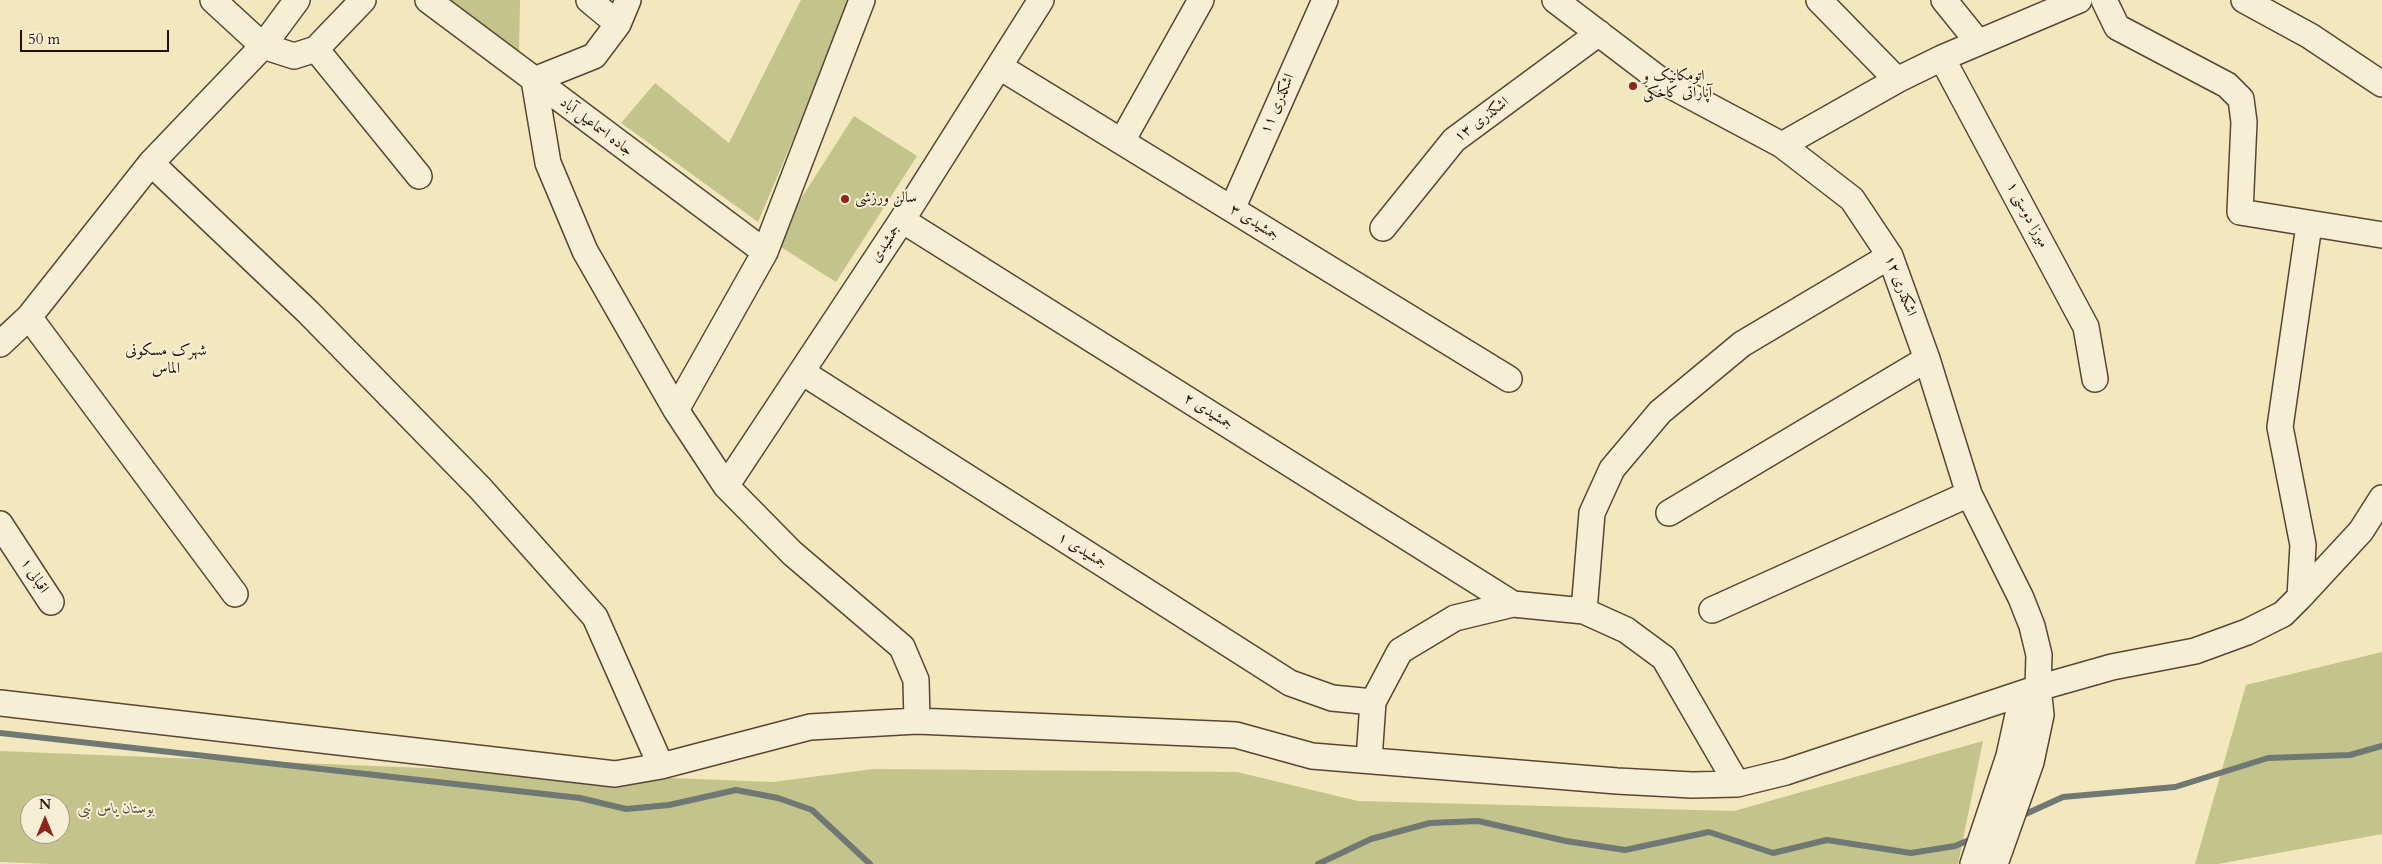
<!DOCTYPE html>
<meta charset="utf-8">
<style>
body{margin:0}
#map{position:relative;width:2382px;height:864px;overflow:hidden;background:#f3e7be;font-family:Cardo,serif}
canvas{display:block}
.north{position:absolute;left:20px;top:794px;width:50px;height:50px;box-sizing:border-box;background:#f7efd5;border:1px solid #a39682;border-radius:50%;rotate:0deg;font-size:14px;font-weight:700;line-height:20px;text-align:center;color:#241106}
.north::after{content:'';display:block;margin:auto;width:18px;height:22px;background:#8f2418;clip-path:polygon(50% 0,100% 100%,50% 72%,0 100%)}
.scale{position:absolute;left:20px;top:30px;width:149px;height:22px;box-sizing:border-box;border:2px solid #241106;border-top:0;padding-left:6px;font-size:15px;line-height:18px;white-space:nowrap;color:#241106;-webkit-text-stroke:4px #f7efd5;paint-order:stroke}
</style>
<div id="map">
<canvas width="2382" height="864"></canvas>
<div class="north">N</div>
<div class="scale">50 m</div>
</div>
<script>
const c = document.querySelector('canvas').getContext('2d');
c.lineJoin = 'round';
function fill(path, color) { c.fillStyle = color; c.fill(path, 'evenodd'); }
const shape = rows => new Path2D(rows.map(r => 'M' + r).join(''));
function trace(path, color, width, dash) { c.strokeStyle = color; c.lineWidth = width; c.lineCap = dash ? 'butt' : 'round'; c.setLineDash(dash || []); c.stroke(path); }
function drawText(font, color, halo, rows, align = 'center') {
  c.font = font + ' Cardo,Amiri,serif'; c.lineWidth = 4; c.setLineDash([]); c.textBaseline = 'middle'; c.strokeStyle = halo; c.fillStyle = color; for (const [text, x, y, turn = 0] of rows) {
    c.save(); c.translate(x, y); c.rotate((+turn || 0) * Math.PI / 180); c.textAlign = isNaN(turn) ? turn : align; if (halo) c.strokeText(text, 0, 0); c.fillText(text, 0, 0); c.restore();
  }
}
const green = shape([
 [447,0,520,0,519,55],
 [801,0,852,0,758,222,621,123,655,83,729,143],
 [854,116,917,156,836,282,773,242],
 [2382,652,2382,834,2218,864,2195,864,2246,685],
 [1983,741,1958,864,51,864,0,862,0,751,772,782,874,769,1237,772,1358,801,1734,811],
 [30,804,60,804,60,834,30,834]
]);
const stream = shape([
 [0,733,580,798,626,809,669,805,736,790,778,798,812,810,870,864],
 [2019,817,2063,797,2175,787,2268,758,2350,755,2382,746],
 [1318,864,1371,839,1430,823,1478,821,1566,841,1625,850,1709,832,1773,853,1827,840,1911,853,1955,846,1974,838]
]);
const minor = shape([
 [213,0,263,46,294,56,316,49,363,0],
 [428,0,765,252],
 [589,0,618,24],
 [628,0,618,24,594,56,534,80,548,163,585,251,676,410,726,486,792,553,902,647,916,680,917,721],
 [1555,0,1660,80,1782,145,1852,199,1890,256,1927,359,1969,494,2021,598,2032,626,2039,655,2038,688,2041,715,2031,762,1995,864],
 [1819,0,1897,80],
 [1944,0,1978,42],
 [2104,0,2117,27,2227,85,2241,99,2244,122,2240,212,2382,235],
 [2244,0,2310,36,2382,84],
 [316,49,419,176],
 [1942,58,2086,327,2095,379],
 [1000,67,1509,379],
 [1122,141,1201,0],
 [1782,145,1897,80,1942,58,2079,0],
 [151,163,308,312,480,488,595,617,661,766],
 [1232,209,1325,0],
 [902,220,1513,604],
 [1383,228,1454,140,1599,33],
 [29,317,235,594],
 [0,344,29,317,151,163,263,46,297,0],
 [802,372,1290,683,1332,698,1373,702],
 [676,410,765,252,862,0],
 [726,486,902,220,1041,0],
 [1669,513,1927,359],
 [0,524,51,602],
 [2300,597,2361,531,2382,498],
 [1712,610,1969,494],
 [1584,611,1592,513,1612,469,1660,412,1742,344,1890,256],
 [0,703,615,774,661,766,810,727,917,721,1236,735,1312,756,1617,781,1692,785,1737,784,1786,772,2038,688,2112,667,2195,651,2247,632,2283,614,2300,597,2303,545,2280,427,2309,225],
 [1369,760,1373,702,1400,651,1455,618,1513,604,1584,611,1626,630,1664,658,1737,784],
 [1973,864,2009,756,2019,710,2038,688]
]);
const markers = [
 [1633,86,5,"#8f2418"],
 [845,199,5,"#8f2418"]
];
const poiNames = [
 ["اتومکانیک و",1643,77],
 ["آپاراتی کاخکی",1643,94],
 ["سالن ورزشی",855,199]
];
const streetNames = [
 ["اشکذری ۱۱",1278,104,-66],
 ["اشکذری ۱۳",1482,120,-37],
 ["جاده اسماعیل آباد",596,127,37],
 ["میرزا دوستی ۱",2027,215,62],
 ["جمشیدی ۳",1254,223,32],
 ["جمشیدی",886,244,-57],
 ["اشکذری ۱۲",1900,286,69],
 ["جمشیدی ۲",1208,412,32],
 ["جمشیدی ۱",1082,551,32],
 ["اقبالی ۱",34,576,57]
];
const parkNames = [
 ["بوستان یاس نبی",116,810]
];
const neighbourhoodNames = [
 ["شهرک مسکونی",166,351],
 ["الماس",166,369]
];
fill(green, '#c3c38c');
trace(stream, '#707874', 6);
trace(minor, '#584634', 28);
trace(minor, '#f7efd5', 25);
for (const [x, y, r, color] of markers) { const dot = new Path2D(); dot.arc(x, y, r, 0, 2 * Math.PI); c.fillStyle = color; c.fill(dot); trace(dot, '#f7efd5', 2); }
drawText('15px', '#241106', '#f7efd5', poiNames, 'left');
drawText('15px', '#241106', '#f7efd5', streetNames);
drawText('italic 15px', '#5c4f35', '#f7efd5', parkNames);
drawText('16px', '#241106', '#f7efd5', neighbourhoodNames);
</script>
